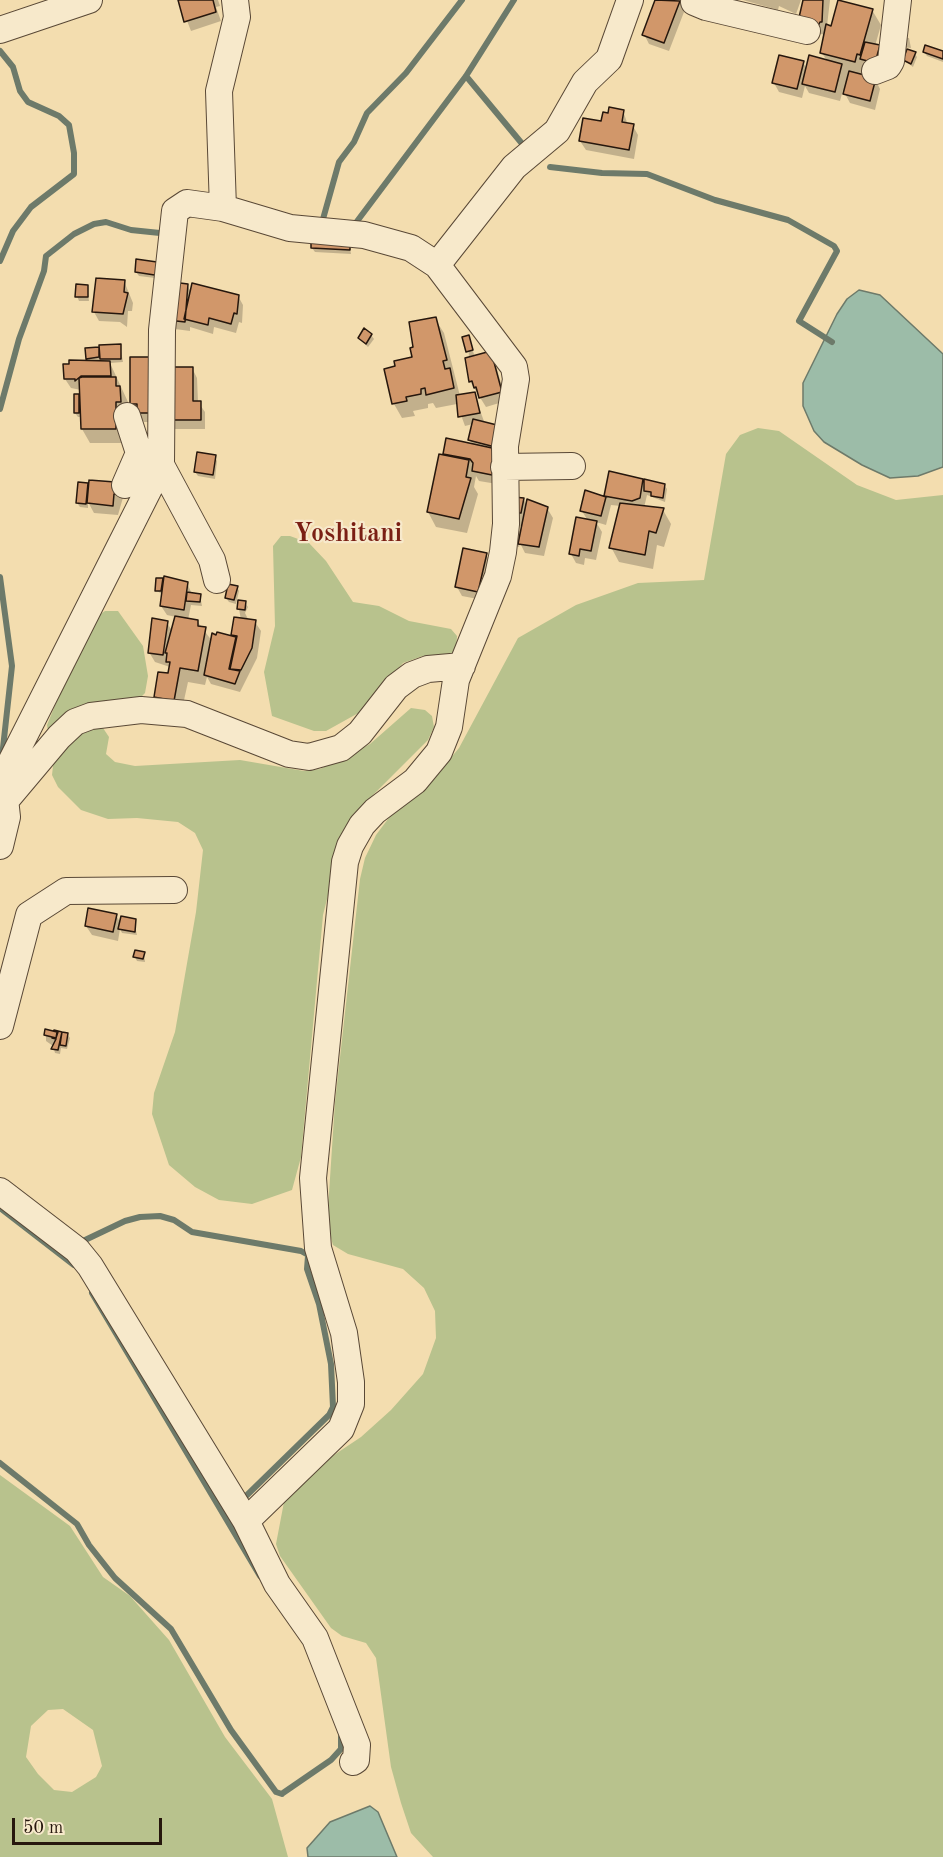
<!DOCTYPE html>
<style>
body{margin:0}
#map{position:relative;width:943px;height:1857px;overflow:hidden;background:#f3ddaf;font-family:"Old Standard TT",serif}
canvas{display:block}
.scale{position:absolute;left:12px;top:1818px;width:150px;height:27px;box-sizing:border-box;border:3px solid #26170d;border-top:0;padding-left:8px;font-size:18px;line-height:21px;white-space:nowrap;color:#26170d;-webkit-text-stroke:4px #f7e9cb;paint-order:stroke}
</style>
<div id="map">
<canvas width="943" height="1857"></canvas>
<div class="scale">50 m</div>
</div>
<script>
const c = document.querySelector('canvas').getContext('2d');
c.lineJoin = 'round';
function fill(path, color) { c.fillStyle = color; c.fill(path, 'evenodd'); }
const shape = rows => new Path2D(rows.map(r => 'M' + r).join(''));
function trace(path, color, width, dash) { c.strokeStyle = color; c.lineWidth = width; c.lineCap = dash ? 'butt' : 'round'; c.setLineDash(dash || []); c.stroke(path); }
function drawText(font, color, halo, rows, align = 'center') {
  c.font = font + ' "Old Standard TT",serif'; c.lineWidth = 4.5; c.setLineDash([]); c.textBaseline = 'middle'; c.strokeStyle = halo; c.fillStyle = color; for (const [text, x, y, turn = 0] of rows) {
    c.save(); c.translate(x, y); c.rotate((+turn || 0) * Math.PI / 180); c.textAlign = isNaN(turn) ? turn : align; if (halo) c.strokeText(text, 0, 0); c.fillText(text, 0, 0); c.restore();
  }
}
const green = shape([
 [758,428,779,431,857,485,896,500,943,495,943,1857,433,1857,411,1833,401,1803,391,1767,376,1658,366,1643,342,1636,331,1628,280,1556,276,1544,284,1502,325,1461,361,1437,391,1410,423,1374,436,1338,435,1311,424,1288,403,1269,348,1254,333,1245,327,1224,335,1102,360,879,365,858,376,835,394,811,423,791,459,748,518,638,576,605,638,583,704,580,726,454,740,435],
 [281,536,290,536,309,543,326,561,353,602,379,606,409,621,451,629,457,636,456,653,423,656,403,663,362,711,326,731,314,731,272,716,264,672,275,626,273,546],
 [105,611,118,611,143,646,148,676,145,693,138,700,52,734,48,731,47,725,81,642,99,615],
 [411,708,425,710,432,716,434,727,428,740,362,806,343,835,323,915,301,1157,292,1190,252,1204,219,1200,195,1187,169,1165,152,1114,154,1093,175,1032,196,912,203,850,195,833,178,822,137,818,108,819,81,810,58,787,52,775,54,757,93,725,101,725,109,737,106,754,115,762,135,766,240,760,304,771,320,769,370,744],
 [0,1475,70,1526,103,1577,130,1596,169,1640,225,1737,272,1799,288,1857,0,1857],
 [63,1709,93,1730,102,1766,96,1777,72,1792,54,1790,38,1774,26,1757,31,1726,48,1710]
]);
const water = shape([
 [859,290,880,295,943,354,943,467,918,476,890,478,862,465,824,442,814,431,803,406,803,383,837,314,847,299,859,290],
 [370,1806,378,1812,397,1857,308,1857,307,1848,330,1822,370,1806]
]);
const shadow = shape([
 [179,0,218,0,220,6,216,7,221,21,191,31],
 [656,0,679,2,684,12,669,51,649,44,644,34],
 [743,0,801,0,796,14,779,6,778,10],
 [805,0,830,0,827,26,832,27,872,10,881,25,875,46,881,51,877,67,864,64,866,68,862,76,875,79,880,89,875,110,850,103,843,90,840,101,809,93,805,86,802,98,779,92,774,83,803,62,807,70,827,61,822,53,826,35,805,31],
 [900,37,909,38,911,48,902,47],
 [924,52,943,52,943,62,927,56],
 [914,53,917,57,913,67,904,60],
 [623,111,628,125,633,126,638,135,634,159,586,150,580,141,609,114],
 [349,243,351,254,315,252,312,248],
 [165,268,163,279,139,276,136,272],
 [124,281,133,303,132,311,128,311,127,327,120,322,99,321,94,312],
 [187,285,191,292,238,296,243,305,242,323,239,322,236,333,214,327,213,334,190,327,190,331,175,329,170,319],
 [87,286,89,301,79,301,77,296],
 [435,319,444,333,460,396,474,394,485,424,500,427,497,484,479,481,476,476,474,487,478,494,467,533,436,527,428,512,447,457,445,453,473,445,469,439,473,424,465,426,457,404,436,408,433,403,428,404,428,408,413,411,415,416,402,418,394,404,386,370,414,358],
 [371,335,374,339,368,347,359,338],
 [468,337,475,357,495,362,506,401,486,407,476,391,470,381],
 [120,346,123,362,110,363,128,402,124,443,90,443,82,429,82,417,78,417,75,413,78,396,81,401,81,390,71,388,65,379,90,362,86,349],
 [132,358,159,422,144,422,132,404],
 [192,368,197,378,198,402,205,412,205,429,175,429,169,420],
 [215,457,217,461,215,479,198,476,195,472],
 [610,473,642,480,645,485,664,485,667,489,665,502,647,495,644,508,663,510,671,524,664,547,657,545,653,569,619,562,611,547,621,506,611,505,606,525,596,522,602,532,596,560,585,558,584,565,576,563,571,554,588,521,582,511,605,497],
 [87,485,90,490,124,494,118,515,94,513,88,502,88,508,80,507,77,503],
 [524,500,527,506,547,508,553,518,544,556,525,553,520,543,519,547,516,546,514,530,519,530,522,535,523,527,519,526,517,517],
 [486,554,491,563,483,600,462,596,457,587],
 [162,580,164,584,187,583,192,594,200,595,202,606,191,605,188,620,197,621,212,641,233,637,235,619,241,620,239,609,245,603,248,607,245,613,248,619,255,622,261,631,257,658,240,692,211,684,207,677,205,685,188,682,181,714,164,711,155,697,169,675,170,667,155,662,149,652,167,623,171,629,174,626,176,617,167,615,161,606,163,595,156,590],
 [237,587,239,591,236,604,229,602,226,598],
 [116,915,121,924,134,922,137,935,122,933,120,929,118,941,92,935,86,926],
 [144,953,145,962,137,961,135,957],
 [46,1031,67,1034,70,1038,67,1049,61,1048,60,1054,55,1053,53,1046,46,1041]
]);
const stream = shape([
 [0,51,13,67,20,91,28,102,59,116,69,125,74,153,74,174,31,207,13,231,0,261],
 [466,76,524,146],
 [550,167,602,173,647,174,715,200,788,220,834,246,837,251,799,321,832,342],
 [323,219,339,162,354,142,367,113,406,73,462,0],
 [355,224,466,76,514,0],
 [0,409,19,339,44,271,46,256,74,234,94,224,106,222,131,230,160,233],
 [0,577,12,666,2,757],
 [0,1208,74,1265],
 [83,1241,125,1221,140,1217,160,1216,174,1220,192,1232,301,1251,310,1256],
 [92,1293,260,1576],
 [0,1463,77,1524,89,1545,115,1578,171,1629,231,1730,276,1792,282,1794],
 [244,1498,329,1415,333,1407,331,1364,319,1304,307,1269,308,1256],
 [283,1793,331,1760,341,1749,341,1737]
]);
const building = shape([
 [178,0,213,0,216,12,184,22,178,0],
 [655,0,680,1,664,43,642,35,655,0],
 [803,0,823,0,822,22,820,22,818,26,798,22,803,0],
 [838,0,873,9,860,55,857,54,855,62,820,53,826,24,831,26,838,0],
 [865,42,880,45,875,63,860,59,865,42],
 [925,45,943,51,943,59,923,52,925,45],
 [907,49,916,52,911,64,903,60,907,49],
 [779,55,804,61,797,89,772,83,779,55],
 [809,55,842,64,835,92,802,84,809,55],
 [849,71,876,78,870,101,843,94,849,71],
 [609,107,624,110,622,122,634,124,629,150,579,141,583,118,601,121,603,112,608,113,609,107],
 [311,240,350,242,350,250,311,248,311,240],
 [136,259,164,263,161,276,135,272,136,259],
 [96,278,125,280,124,292,128,293,123,314,92,312,96,278],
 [172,282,188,284,185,322,168,320,172,282],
 [192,283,239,295,237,314,234,313,231,324,209,318,208,325,184,319,192,283],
 [76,284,88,285,88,297,75,297,76,284],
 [436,317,447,360,443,361,445,369,450,368,454,388,426,395,425,388,421,389,421,394,406,397,407,401,392,404,384,369,395,366,394,361,412,357,410,348,413,347,409,322,436,317],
 [364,328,372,334,366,344,358,338,364,328],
 [469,335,473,350,466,352,462,337,469,335],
 [121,344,121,359,100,359,99,345,121,344],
 [99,347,99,357,86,359,85,348,99,347],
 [491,351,502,392,479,398,476,387,474,388,472,381,469,382,465,358,491,351],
 [130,357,155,357,155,413,137,413,137,404,130,404,130,357],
 [69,360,110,361,111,376,81,376,75,381,75,379,64,379,63,364,69,364,69,360],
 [168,367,193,367,193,401,201,401,201,420,168,420,168,367],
 [82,377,116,377,116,386,120,386,121,402,116,402,116,429,81,429,79,378,82,377],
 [475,392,480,413,458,417,456,395,475,392],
 [74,394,79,394,79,413,74,413,74,394],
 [473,419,501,426,495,447,468,440,473,419],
 [446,438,492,448,492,450,497,451,492,475,472,471,473,463,470,459,443,454,446,438],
 [197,452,216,455,213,475,194,472,197,452],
 [439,454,469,460,466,477,471,478,459,519,427,512,439,454],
 [609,471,643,479,640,498,632,501,604,496,609,471],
 [644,479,665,484,663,498,651,496,651,492,644,491,644,479],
 [89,480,115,482,118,494,114,494,113,506,87,503,89,480],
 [78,482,88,483,86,504,76,503,78,482],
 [585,490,606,497,601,516,580,511,585,490],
 [513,497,524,498,521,513,513,513,513,497],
 [527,499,548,507,539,547,518,544,527,499],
 [620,503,664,508,656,533,649,531,645,555,609,548,620,503],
 [576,517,597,521,591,551,580,549,579,556,569,554,576,517],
 [463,548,487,553,478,592,455,587,463,548],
 [164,576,188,582,184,610,160,606,164,576],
 [156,578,163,578,161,591,155,591,156,578],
 [228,584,238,586,234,600,225,598,228,584],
 [187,592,201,594,200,602,186,601,187,592],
 [238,600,246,601,245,610,237,609,238,600],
 [175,616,198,620,198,626,206,627,198,671,180,668,174,701,154,697,158,672,168,673,170,662,166,662,167,653,165,653,175,616],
 [234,617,256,620,252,648,241,670,230,669,237,636,231,635,234,617],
 [152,618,168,621,163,655,148,653,152,618],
 [217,632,236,637,229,669,240,671,235,684,204,675,212,633,216,635,217,632],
 [88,908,117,914,113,932,85,926,88,908],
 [121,916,136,919,135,932,118,929,121,916],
 [135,950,145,952,143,959,133,957,135,950],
 [45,1029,57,1032,56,1038,44,1035,45,1029],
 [54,1030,62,1032,58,1050,51,1049,56,1039,52,1038,56,1038,58,1032,54,1030],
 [62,1032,68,1033,66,1046,60,1045,62,1032]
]);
const minor = shape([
 [694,2,706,7,807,31],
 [0,30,89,0],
 [875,71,888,66,891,61,898,0],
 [223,208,219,91,237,17,235,0],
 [437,265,514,167,557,131,585,82,609,59,630,0],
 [161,465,212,560,217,580],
 [504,467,572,466],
 [125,485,139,453,127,416],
 [6,800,59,737,75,722,91,716,141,710,187,714,289,754,309,757,341,748,360,733,396,687,412,675,428,669,462,666],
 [0,846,7,817,3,781,10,764,161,465,162,330,175,211,187,203,223,208,290,228,364,235,411,248,437,265,514,367,516,379,505,446,506,524,503,552,498,576,456,680,449,727,439,752,415,781,375,811,362,825,350,846,345,862,313,1178,318,1248,344,1333,351,1382,351,1404,341,1429,246,1521],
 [0,1026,29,915,66,891,174,890],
 [0,1191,77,1250,90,1266,246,1521,277,1584,315,1638,357,1745,356,1760,353,1762]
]);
const quarterNames = [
 ["Yoshitani",348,534]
];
fill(green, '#b8c28d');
fill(water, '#9cbca8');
trace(water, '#6d7a6a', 1.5);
fill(shadow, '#0003');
trace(stream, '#6d7a6a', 6);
fill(building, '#d1976a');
trace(building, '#26170d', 1.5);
trace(minor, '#594836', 28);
trace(minor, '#f7e9cb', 26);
drawText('bold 26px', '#7a1f14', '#f7e9cb', quarterNames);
</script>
